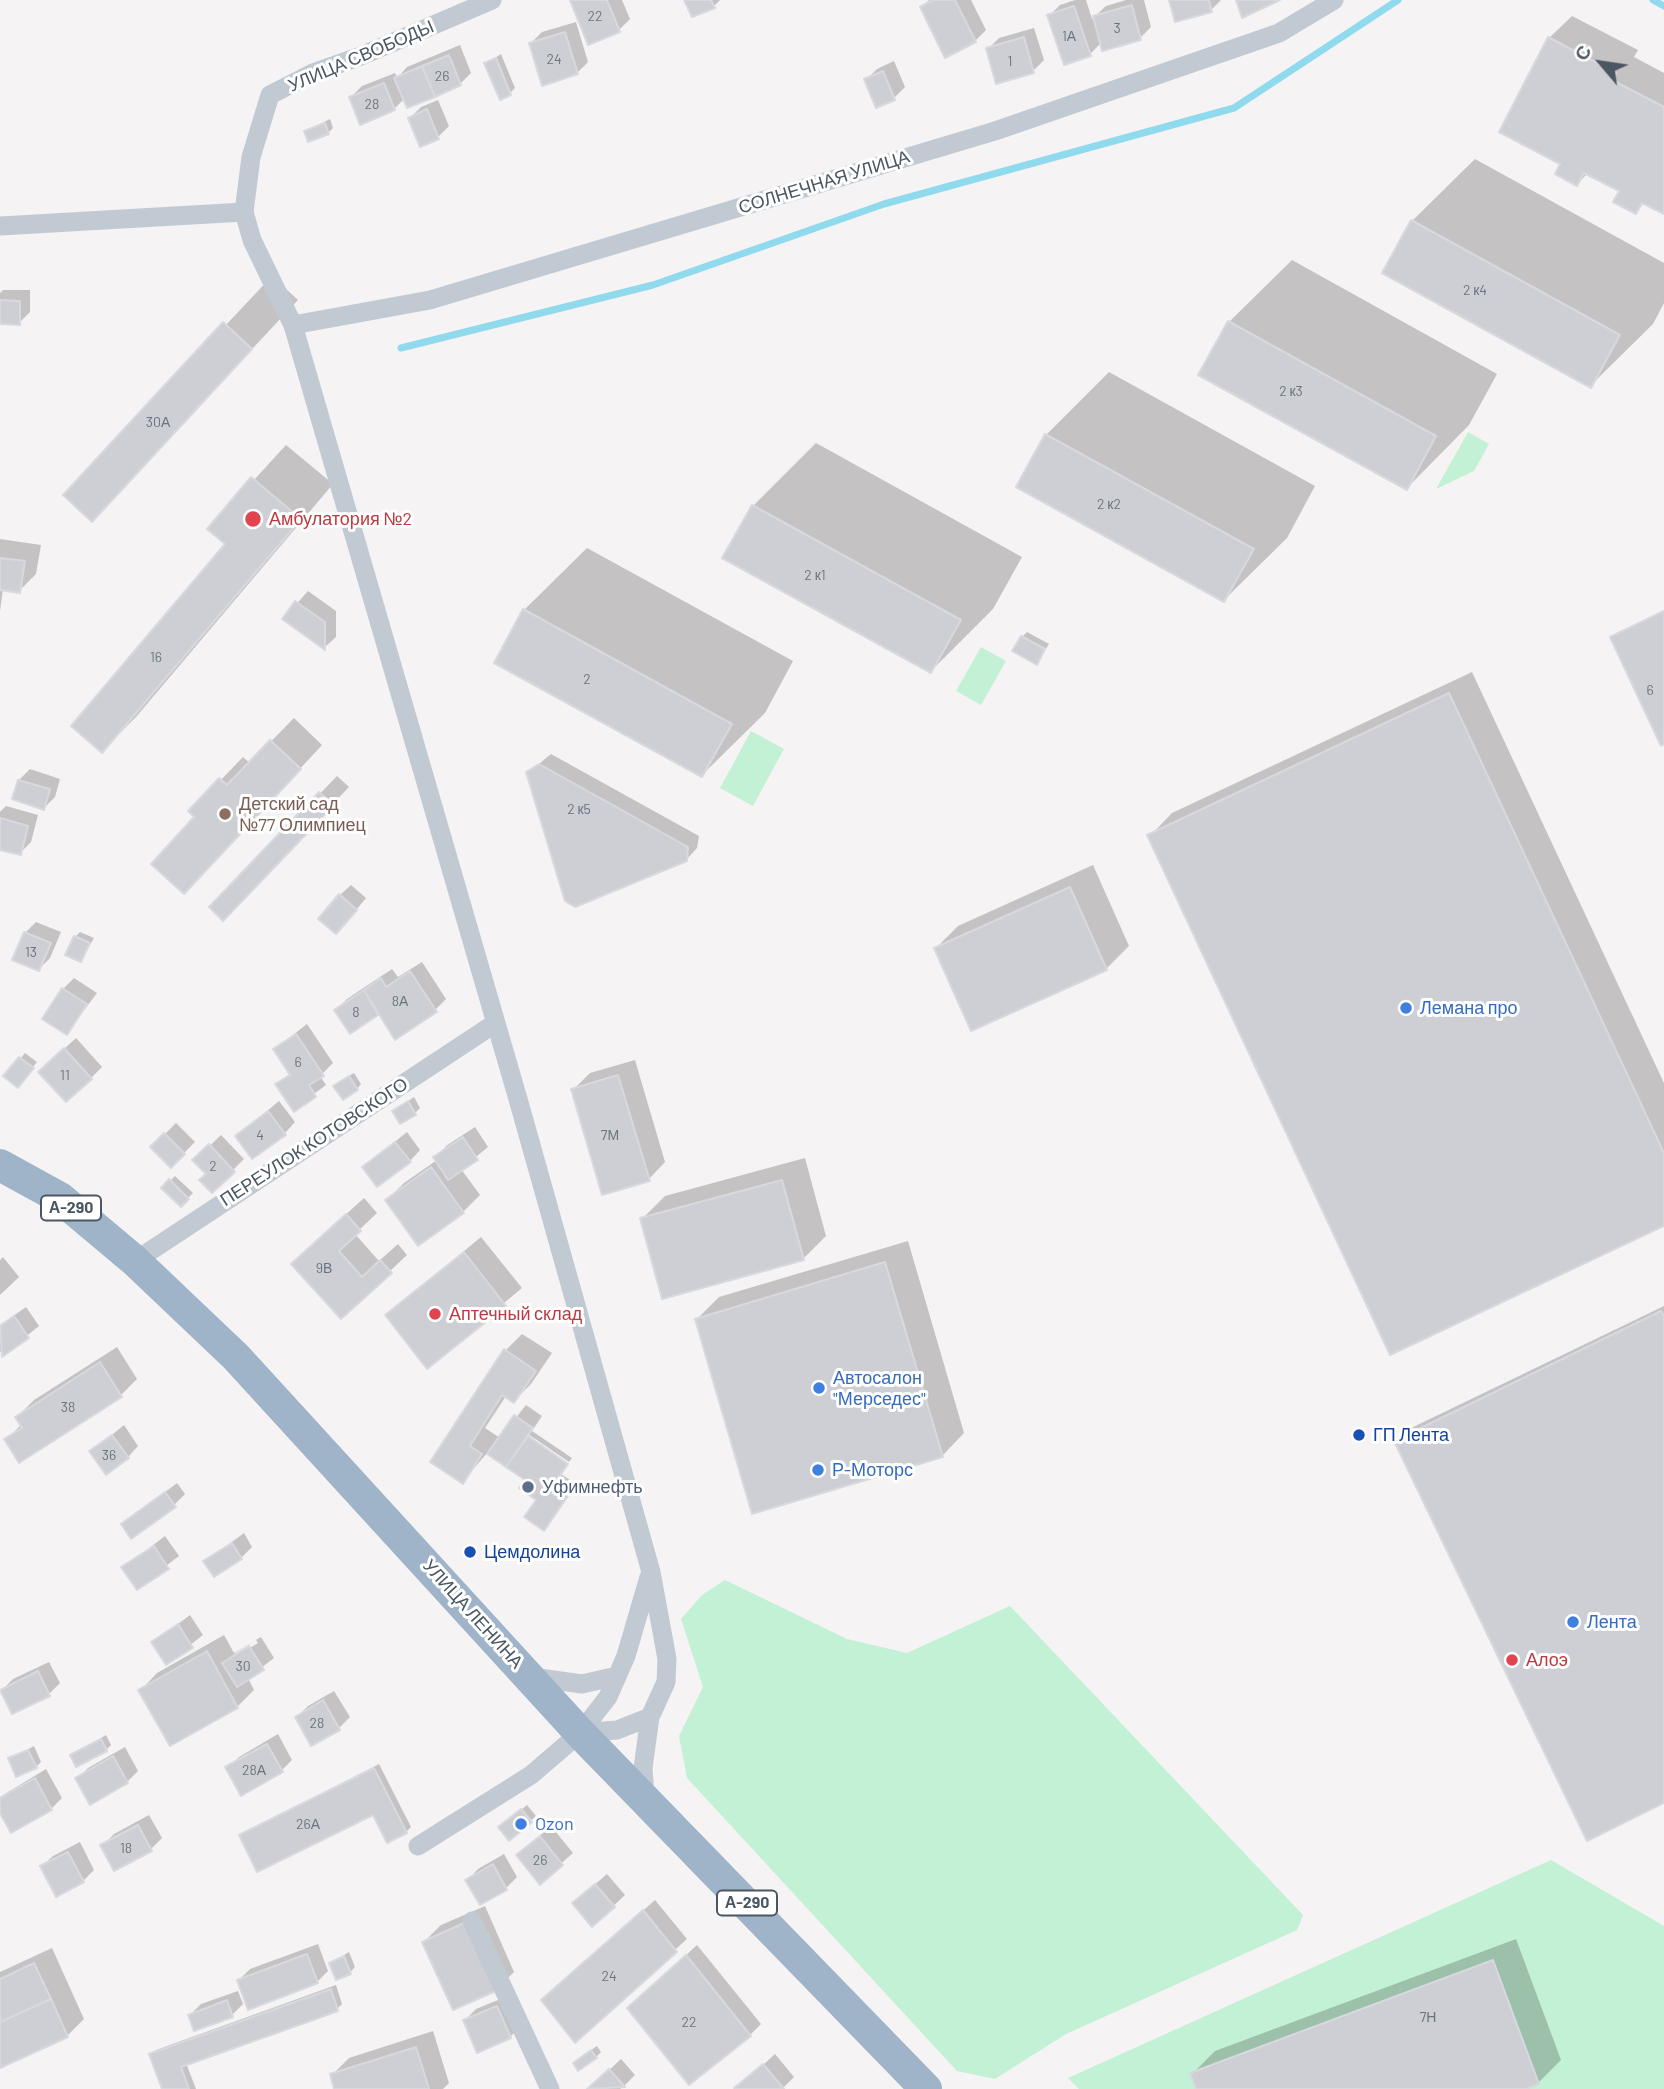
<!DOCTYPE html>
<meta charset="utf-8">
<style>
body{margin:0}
#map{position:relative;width:1664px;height:2089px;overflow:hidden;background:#f5f3f3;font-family:Barlow,sans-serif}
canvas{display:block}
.north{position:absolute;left:1566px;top:28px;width:70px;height:70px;-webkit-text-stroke:5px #fff;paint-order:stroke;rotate:299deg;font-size:19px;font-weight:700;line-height:28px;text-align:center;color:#4a5661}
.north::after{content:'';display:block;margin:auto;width:24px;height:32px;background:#4a5661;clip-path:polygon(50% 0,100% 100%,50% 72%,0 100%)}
</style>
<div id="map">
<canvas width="1664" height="2089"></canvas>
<div class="north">С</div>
</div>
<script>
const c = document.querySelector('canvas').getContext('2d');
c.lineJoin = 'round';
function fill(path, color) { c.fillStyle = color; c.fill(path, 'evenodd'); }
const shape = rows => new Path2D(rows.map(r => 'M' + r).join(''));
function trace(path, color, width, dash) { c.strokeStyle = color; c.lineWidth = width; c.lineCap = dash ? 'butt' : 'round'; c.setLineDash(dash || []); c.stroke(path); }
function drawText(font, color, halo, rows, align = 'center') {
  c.font = font + ' Barlow,sans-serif'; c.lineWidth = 6; c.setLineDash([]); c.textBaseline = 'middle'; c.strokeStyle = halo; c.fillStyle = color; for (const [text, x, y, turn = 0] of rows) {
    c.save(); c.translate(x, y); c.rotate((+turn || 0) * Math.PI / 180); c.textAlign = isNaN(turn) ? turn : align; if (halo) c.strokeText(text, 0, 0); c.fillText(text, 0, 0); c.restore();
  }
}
const green = shape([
 [1468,432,1489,444,1474,471,1436,489],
 [981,647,1006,661,981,705,956,691],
 [751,731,784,749,753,806,720,788],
 [725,1580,847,1639,907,1653,1010,1606,1303,1915,1297,1930,1066,2034,995,2079,957,2071,687,1778,679,1736,703,1687,681,1619,702,1595],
 [1551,1860,1664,1926,1664,2089,1079,2089,1068,2078]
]);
const shadow = shape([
 [572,0,622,0,630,19,619,30],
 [686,0,720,0,714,6],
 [929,0,971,0,986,30,975,41,922,7],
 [1075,0,1086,0,1092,19,1106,6,1126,0,1144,0,1151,27,1140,38,1102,42,1090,54,1049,16,1060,5],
 [1170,0,1221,0,1211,10],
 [1572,16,1638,50,1634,57,1664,73,1664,212,1645,202,1635,212,1621,190,1588,173,1577,184,1562,163,1549,38],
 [576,22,588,62,577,73,531,43,542,32],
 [1034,28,1044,60,1033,71,988,49,999,38],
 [460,45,471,73,460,84,405,98,394,109,351,97,362,86,395,73,397,78,407,67],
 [501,54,515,88,510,93,486,64],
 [894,61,905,87,894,98,866,80,877,69],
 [438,100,449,126,438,137,421,145,410,118,421,107],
 [330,119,333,128,328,133,306,131],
 [1475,159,1664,263,1664,303,1653,324,1590,386,1412,221],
 [1292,260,1497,374,1469,425,1407,488,1229,322],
 [272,276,298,300,92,520,66,495],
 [3,290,30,290,30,312,19,323,0,323,0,293],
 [1109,372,1315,486,1287,538,1224,600,1018,486,1046,435],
 [816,443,1022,557,993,609,931,671,753,506],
 [286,445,333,484,136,717,102,751,227,543,210,528],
 [0,539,41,545,36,574,19,591,3,589,0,611],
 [587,548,793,661,765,713,702,775,524,610],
 [308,591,336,611,336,637,325,647,284,618],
 [1664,610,1664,742,1612,637],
 [1027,632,1049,644,1037,663,1022,637],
 [1472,672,1664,1083,1664,1224,1150,836,1172,813],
 [294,718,322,745,207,869,197,817,191,811,243,757,250,763],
 [551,754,699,836,697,848,686,860,528,773],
 [30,769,60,779,55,797,44,808,19,780],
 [337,776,349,787,240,902,211,907],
 [6,806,38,815,31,842,20,853,0,848,0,812],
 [1093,865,1129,946,1106,969,936,948,958,926],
 [351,885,366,898,347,921,340,895],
 [36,922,61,932,50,958,39,969,25,933],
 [80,932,94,938,81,960,75,937],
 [422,962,446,999,435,1010,379,1013,350,1032,336,1010,347,999,392,969,398,977],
 [74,978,97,993,67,1033,63,989],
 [307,1024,333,1063,320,1076,326,1085,294,1109,278,1085,290,1073,275,1049],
 [76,1038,102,1067,91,1078,51,1061],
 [25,1053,37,1062,20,1083,6,1076],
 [635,1060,665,1162,649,1179,573,1090,590,1073],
 [354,1073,361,1084,357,1089,340,1081],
 [414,1097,420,1108,415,1113,394,1111],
 [279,1101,295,1122,285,1133,237,1136],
 [176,1123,195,1142,171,1166,152,1147],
 [475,1127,488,1147,461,1169,480,1195,463,1212,387,1200,404,1183,437,1160,446,1146],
 [407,1132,420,1150,410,1161,364,1167],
 [221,1135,244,1159,212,1191,208,1174,195,1160],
 [805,1158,826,1236,803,1259,642,1219,665,1196],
 [175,1176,193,1193,181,1205,163,1188],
 [364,1198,377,1213,355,1234,379,1261,398,1244,407,1255,341,1317,310,1247],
 [481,1237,522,1288,428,1366,387,1315],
 [908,1241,964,1433,942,1456,696,1320,719,1297],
 [3,1257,19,1277,0,1295,0,1260],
 [1664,1306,1664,1801,1396,1441,1407,1430],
 [26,1307,39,1326,3,1355,0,1351,0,1325],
 [522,1334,552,1353,531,1384,514,1401,506,1396,485,1428,500,1438,526,1405,542,1416,532,1431,572,1458,569,1462,528,1434,528,1438,561,1474,576,1484,548,1523,527,1480,488,1452,463,1481,432,1461,505,1351],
 [117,1347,137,1379,121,1395,6,1440,22,1424,17,1417,34,1400],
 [124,1425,138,1446,128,1457,92,1451],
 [177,1483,185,1494,174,1505,123,1524],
 [244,1533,252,1547,241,1558,206,1561],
 [165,1536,179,1556,137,1588,123,1568],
 [190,1615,203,1635,167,1663,154,1642],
 [224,1635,234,1653,261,1637,274,1658,248,1678,254,1690,237,1707,170,1744,141,1690,157,1673],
 [256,1640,258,1643,235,1657,235,1653],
 [49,1662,60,1683,49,1694,2,1690,13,1679],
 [334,1691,350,1717,339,1728,297,1717,308,1706],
 [278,1734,292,1760,281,1771,228,1768,239,1757],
 [106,1735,111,1745,106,1750,72,1755],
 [34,1746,41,1762,36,1767,10,1759],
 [125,1747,138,1771,127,1782,77,1779,88,1768],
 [379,1764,411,1827,406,1832,374,1813,241,1835],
 [46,1769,62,1798,51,1809,12,1831,0,1809,0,1797],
 [527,1805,536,1816,510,1838,506,1823],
 [149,1815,162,1838,151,1849,103,1845,114,1834],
 [551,1826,573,1853,540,1882,529,1845],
 [80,1842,94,1870,83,1881,42,1866,53,1856],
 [504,1854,517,1877,506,1888,480,1903,468,1880,478,1869],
 [607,1874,625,1895,593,1925,585,1893],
 [655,1900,687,1939,575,2040,554,1989],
 [485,1906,514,1972,497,1989,424,1942,441,1925],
 [1516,1939,1561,2060,1538,2083,1521,2089,1198,2089,1192,2074,1215,2051],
 [318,1944,328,1971,317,1982,239,1980,250,1969],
 [697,1945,761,2024,750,2035,641,1997],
 [52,1948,84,2019,67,2036,0,2066,0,1972],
 [349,1952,355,1967,350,1972,331,1963],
 [336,1985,342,2004,337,2009,186,2063,196,2089,164,2089,151,2055,156,2050],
 [238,1991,243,2004,232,2015,190,2015,201,2004],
 [508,1996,521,2026,510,2037,465,2020,476,2009],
 [433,2031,449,2083,443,2089,336,2089,332,2075,349,2058],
 [597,2046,601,2052,596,2057,580,2058],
 [775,2054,794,2077,783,2088,737,2089],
 [621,2059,635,2075,624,2086,620,2089,589,2089]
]);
const stream = shape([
 [1653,0,1664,6],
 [401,348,653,285,884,204,1234,108,1398,0]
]);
const building = shape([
 [570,0,607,0,620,32,588,45,570,0],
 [684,0,711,0,715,8,692,17,684,0],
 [933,0,955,0,976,42,945,58,920,7,933,0],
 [1169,0,1209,0,1212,12,1175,22,1169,0],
 [1236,0,1280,0,1242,18,1236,0],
 [1132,5,1141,40,1102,51,1093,16,1132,5],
 [1074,6,1091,56,1064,65,1047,15,1074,6],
 [565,32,578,74,542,86,529,43,565,32],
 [1024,37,1034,73,996,84,986,48,1024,37],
 [1548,37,1616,73,1612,80,1664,107,1664,214,1642,203,1636,214,1613,202,1619,191,1584,173,1577,186,1555,174,1560,164,1499,132,1548,37],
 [449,55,461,85,435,97,422,66,449,55],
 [496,58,511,95,500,100,484,63,496,58],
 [422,66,435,97,407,108,394,78,422,66],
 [883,71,895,100,876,108,864,79,883,71],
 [384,83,395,110,360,125,349,97,384,83],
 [427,109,439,139,420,147,408,118,427,109],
 [325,123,329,134,308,142,304,131,325,123],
 [1411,220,1620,335,1591,388,1382,273,1411,220],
 [0,300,20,301,20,325,0,324,0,300],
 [1228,321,1436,436,1407,490,1198,375,1228,321],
 [223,322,252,349,92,522,63,495,223,322],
 [1045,434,1254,549,1224,602,1016,487,1045,434],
 [251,477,301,519,102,753,71,726,225,544,207,529,251,477],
 [752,505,961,620,931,673,722,558,752,505],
 [0,558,25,561,20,593,0,590,0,558],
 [295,601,325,622,325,650,282,619,295,601],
 [523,609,732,724,702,777,494,663,523,609],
 [1664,611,1664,744,1661,746,1610,637,1664,611],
 [1021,636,1045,649,1037,665,1012,651,1021,636],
 [1449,693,1664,1153,1664,1226,1390,1355,1147,835,1449,693],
 [270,740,301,769,184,894,151,864,194,817,188,811,219,778,227,785,270,740],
 [539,764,688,847,687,861,575,907,565,901,526,772,539,764],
 [18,780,50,789,44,810,12,799,18,780],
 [319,792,334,805,223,921,209,907,319,792],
 [0,818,28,826,21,855,0,850,0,818],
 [1070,887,1107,970,971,1031,934,948,1070,887],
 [339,894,357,910,336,934,318,919,339,894],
 [24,932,51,943,39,971,12,960,24,932],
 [74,936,90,943,81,962,65,955,74,936],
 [410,971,437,1012,395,1040,364,990,381,978,386,987,410,971],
 [62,988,87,1004,67,1035,42,1019,62,988],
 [364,990,378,1015,350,1034,334,1010,364,990],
 [296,1034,324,1076,309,1085,316,1097,294,1112,275,1084,290,1075,273,1049,296,1034],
 [64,1048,92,1079,66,1102,38,1072,64,1048],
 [19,1057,34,1068,18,1088,3,1076,19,1057],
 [618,1075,650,1181,602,1195,571,1089,618,1075],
 [349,1076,358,1090,343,1100,333,1086,349,1076],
 [408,1101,416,1115,400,1124,392,1111,408,1101],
 [268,1111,286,1135,252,1159,235,1136,268,1111],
 [164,1133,185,1154,171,1168,150,1147,164,1133],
 [463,1137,478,1160,448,1180,433,1157,463,1137],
 [395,1142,411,1162,377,1187,362,1167,395,1142],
 [209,1144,235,1172,212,1193,199,1180,206,1174,192,1160,209,1144],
 [431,1167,464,1213,418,1246,385,1200,431,1167],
 [169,1179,189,1199,181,1207,161,1188,169,1179],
 [782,1180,804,1260,662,1299,640,1218,782,1180],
 [346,1214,361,1231,339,1251,362,1277,380,1260,392,1273,341,1319,291,1264,346,1214],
 [464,1252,506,1306,427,1369,385,1315,464,1252],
 [885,1262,943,1457,752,1514,695,1319,885,1262],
 [1661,1311,1664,1316,1664,1803,1587,1841,1394,1441,1661,1311],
 [14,1316,29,1338,2,1357,0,1326,14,1316],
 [504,1349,536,1371,514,1403,502,1395,470,1446,482,1454,463,1484,430,1462,504,1349],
 [100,1362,122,1397,19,1463,4,1439,22,1428,15,1417,100,1362],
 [514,1415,533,1428,506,1467,487,1454,514,1415],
 [112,1435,129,1458,106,1475,89,1451,112,1435],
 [528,1436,568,1464,557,1480,572,1490,544,1531,524,1517,536,1500,519,1488,525,1480,506,1467,528,1436],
 [165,1492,176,1507,131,1539,121,1524,165,1492],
 [232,1543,242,1559,214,1577,203,1561,232,1543],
 [154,1546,169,1569,137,1590,121,1567,154,1546],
 [178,1624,193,1648,166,1665,151,1642,178,1624],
 [249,1646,264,1670,237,1687,222,1663,249,1646],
 [207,1651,238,1708,170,1746,138,1690,207,1651],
 [38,1671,50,1696,12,1714,0,1690,38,1671],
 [323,1700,340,1730,311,1746,295,1717,323,1700],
 [101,1739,107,1751,76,1767,70,1755,101,1739],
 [267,1744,283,1772,241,1796,225,1767,267,1744],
 [28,1750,37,1768,16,1777,8,1758,28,1750],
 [113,1756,128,1783,90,1805,75,1778,113,1756],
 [374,1768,407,1833,387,1843,373,1815,257,1872,239,1835,374,1768],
 [35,1778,52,1810,11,1833,0,1813,0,1798,35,1778],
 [521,1809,532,1822,509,1841,498,1827,521,1809],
 [138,1825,152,1851,114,1871,100,1845,138,1825],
 [540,1836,563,1865,540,1885,516,1855,540,1836],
 [68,1852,84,1882,56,1897,40,1866,68,1852],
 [493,1864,507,1890,480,1905,465,1880,493,1864],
 [595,1884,615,1907,592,1927,572,1903,595,1884],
 [643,1910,677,1952,575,2043,541,2000,643,1910],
 [468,1921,498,1990,453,2010,422,1942,468,1921],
 [307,1954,318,1983,248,2010,237,1980,307,1954],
 [686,1955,751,2036,689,2085,627,2008,686,1955],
 [344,1956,351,1974,336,1980,329,1963,344,1956],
 [1493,1960,1539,2084,1526,2089,1196,2089,1190,2073,1493,1960],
 [34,1963,51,1999,0,2022,0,1979,34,1963],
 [331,1989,338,2011,181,2067,189,2089,162,2089,149,2054,331,1989],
 [51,1999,68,2037,0,2068,0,2022,51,1999],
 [227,2000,233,2017,194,2031,188,2015,227,2000],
 [497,2006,511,2038,477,2053,463,2020,497,2006],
 [416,2047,429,2089,334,2089,330,2074,416,2047],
 [591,2050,597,2058,578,2071,573,2063,591,2050],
 [763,2064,784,2089,735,2089,734,2088,763,2064],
 [609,2069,625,2087,587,2089,609,2069]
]);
const minor = shape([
 [492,0,361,56,313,73,270,95,251,157,244,212,252,240,293,325,518,1099,651,1572,667,1659,666,1682,650,1717,617,1730,580,1733],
 [0,226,244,212],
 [293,325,430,300,995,131,1279,33,1334,0],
 [135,1261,494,1024],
 [532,1677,582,1684,617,1676],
 [645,1797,643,1768,650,1717],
 [418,1846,531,1775,580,1733,608,1697,626,1656,649,1577],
 [472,1921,550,2089]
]);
const trunk = shape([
 [0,1165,60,1198,135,1261,236,1357,580,1733,926,2089]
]);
const markers = [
 [253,519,9,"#e0444e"],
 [225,814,7,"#8d6e63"],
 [1406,1008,7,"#3f7fe0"],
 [435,1314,7,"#e0444e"],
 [819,1388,7,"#3f7fe0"],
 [1359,1435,7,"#1a4fb4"],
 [818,1470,7,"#3f7fe0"],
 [528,1487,7,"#5c6f8a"],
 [470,1552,7,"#1a4fb4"],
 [1573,1622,7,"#3f7fe0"],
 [1512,1660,7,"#e0444e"],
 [521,1824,7,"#3f7fe0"]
];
const numberNames = [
 ["22",595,16],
 ["3",1117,28],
 ["1А",1069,36],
 ["24",554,59],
 ["1",1010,61],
 ["26",442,76],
 ["28",372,104],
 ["2 к4",1475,290],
 ["2 к3",1291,391],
 ["30А",158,422],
 ["2 к2",1109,504],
 ["2 к1",815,575],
 ["16",156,657],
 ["2",587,679],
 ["6",1650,690],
 ["2 к5",579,809],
 ["13",31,952],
 ["8А",400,1001],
 ["8",356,1012],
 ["6",298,1062],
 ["11",65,1075],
 ["4",260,1135],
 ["7М",610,1135],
 ["2",213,1166],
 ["9В",324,1268],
 ["38",68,1407],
 ["36",109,1455],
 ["30",243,1666],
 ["28",317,1723],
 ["28А",254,1770],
 ["26А",308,1824],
 ["18",126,1848],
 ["26",540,1860],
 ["24",609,1976],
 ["7Н",1428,2017],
 ["22",689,2022]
];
const shields = [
 [71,1208,60],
 [747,1903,60]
];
const shieldNames = [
 ["А-290",71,1208],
 ["А-290",747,1903]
];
const streetNames = [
 ["УЛИЦА СВОБОДЫ",361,56,-23],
 ["СОЛНЕЧНАЯ УЛИЦА",824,182,-17],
 ["ПЕРЕУЛОК КОТОВСКОГО",314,1142,-33],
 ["УЛИЦА ЛЕНИНА",473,1614,48]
];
const healthNames = [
 ["Амбулатория №2",269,519],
 ["Аптечный склад",449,1314],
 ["Алоэ",1526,1660]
];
const educationNames = [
 ["Детский сад",239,804],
 ["№77 Олимпиец",239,825]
];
const shopNames = [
 ["Лемана про",1420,1008],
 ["Автосалон",833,1378],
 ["\"Мерседес\"",833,1399],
 ["Р-Моторс",832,1470],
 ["Лента",1587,1622],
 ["Ozon",535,1824]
];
const transitNames = [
 ["ГП Лента",1373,1435],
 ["Цемдолина",484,1552]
];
const serviceNames = [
 ["Уфимнефть",542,1487]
];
fill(green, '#c3f1d5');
fill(shadow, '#0003');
trace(stream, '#90daee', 7);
fill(building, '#cdcfd5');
trace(building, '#d7d9de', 2);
trace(minor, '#c1cad2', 19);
trace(trunk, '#9fb4c9', 32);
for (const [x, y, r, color] of markers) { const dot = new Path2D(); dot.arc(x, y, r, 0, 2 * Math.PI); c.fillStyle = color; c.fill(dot); trace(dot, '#fff', 2.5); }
drawText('14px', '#6b747e', null, numberNames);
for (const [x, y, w] of shields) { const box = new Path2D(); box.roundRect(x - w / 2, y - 12.5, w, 25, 5); c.fillStyle = '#fff'; c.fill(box); trace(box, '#4a5661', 2); }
drawText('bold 16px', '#4a5661', null, shieldNames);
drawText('18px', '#4a5661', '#fff', streetNames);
drawText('18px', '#be3a42', '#fff', healthNames, 'left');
drawText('18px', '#785e54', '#fff', educationNames, 'left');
drawText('18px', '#366cbe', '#fff', shopNames, 'left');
drawText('18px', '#164399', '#fff', transitNames, 'left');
drawText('18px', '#4e5e75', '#fff', serviceNames, 'left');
</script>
